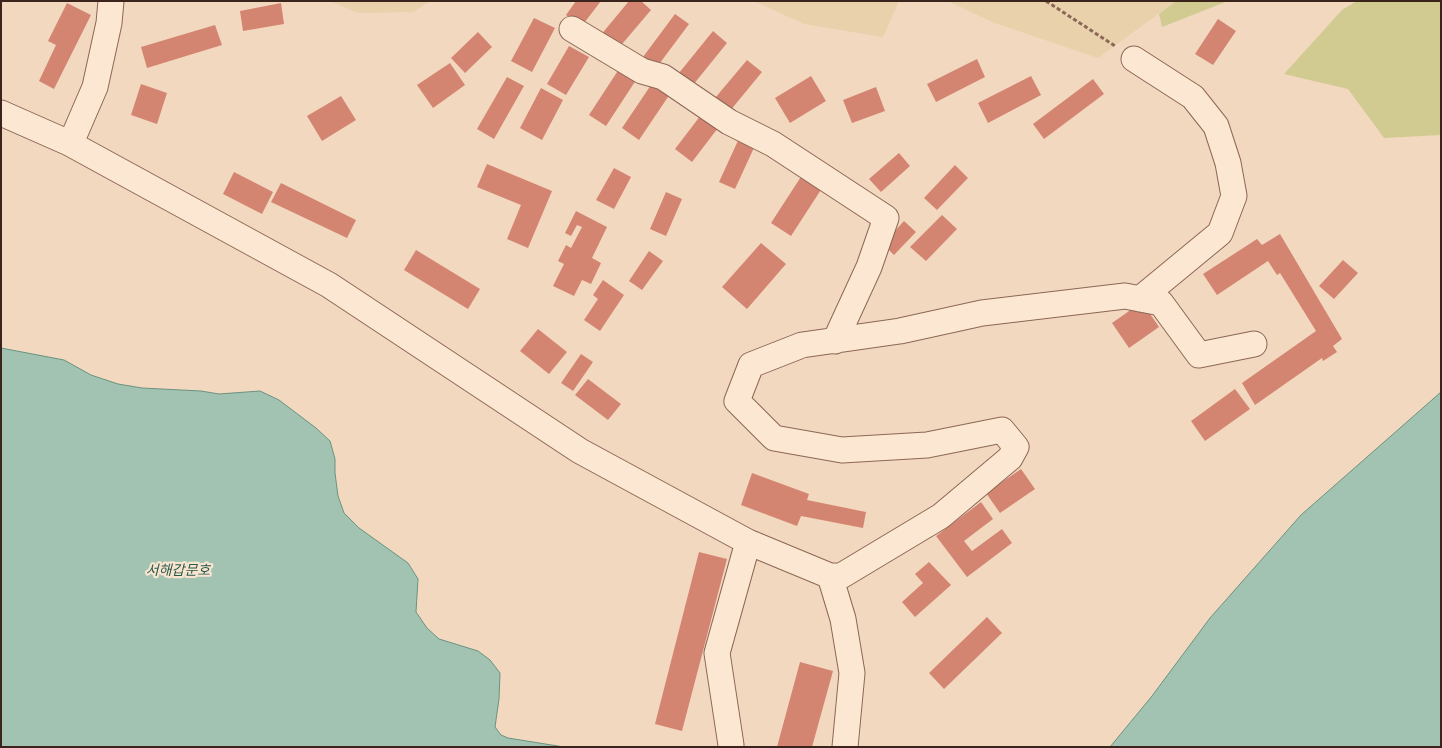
<!DOCTYPE html>
<meta charset="utf-8">
<style>
body{margin:0}
#map{position:relative;width:1442px;height:748px;overflow:hidden;background:#f2d8bf;font-family:Literata,serif}
canvas{display:block}
.frame{position:absolute;inset:0;border:2px solid #3a241b;pointer-events:none}
</style>
<div id="map">
<canvas width="1442" height="748"></canvas>
<div class="frame"></div>
</div>
<script>
const c = document.querySelector('canvas').getContext('2d');
c.lineJoin = 'round';
function fill(path, color) { c.fillStyle = color; c.fill(path, 'evenodd'); }
const shape = rows => new Path2D(rows.map(r => 'M' + r).join(''));
function trace(path, color, width, dash) { c.strokeStyle = color; c.lineWidth = width; c.lineCap = dash ? 'butt' : 'round'; c.setLineDash(dash || []); c.stroke(path); }
function drawText(font, color, halo, rows, align = 'center') {
  c.font = font + ' Literata,"Noto Sans KR",serif'; c.lineWidth = 4.5; c.setLineDash([]); c.textBaseline = 'middle'; c.strokeStyle = halo; c.fillStyle = color; for (const [text, x, y, turn = 0] of rows) {
    c.save(); c.translate(x, y); c.rotate((+turn || 0) * Math.PI / 180); c.textAlign = isNaN(turn) ? turn : align; if (halo) c.strokeText(text, 0, 0); c.fillText(text, 0, 0); c.restore();
  }
}
const farmland = shape([
 [329,1,431,1,413,12,358,13],
 [754,1,899,1,883,37,804,24],
 [948,1,1176,1,1098,58,992,22]
]);
const green = shape([
 [1176,1,1228,1,1162,27,1159,14],
 [1357,1,1441,1,1441,135,1384,138,1348,89,1284,74,1342,10]
]);
const water = shape([
 [1,348,64,360,91,375,118,384,142,388,201,391,219,394,260,391,279,400,316,428,330,441,335,459,335,473,338,496,344,513,359,528,408,563,418,579,416,612,427,628,439,639,478,651,490,660,500,673,499,699,495,727,501,735,508,738,564,747,1,747,1,348],
 [1441,392,1441,747,1110,747,1152,696,1210,618,1301,515,1441,392]
]);
const building = shape([
 [576,1,601,1,581,27,566,15],
 [629,1,641,1,651,10,617,50,600,36],
 [67,3,91,15,54,89,39,81,56,45,48,41],
 [281,3,284,24,243,31,240,11],
 [675,14,689,24,654,71,640,61],
 [534,18,555,28,532,72,511,61],
 [1218,19,1236,31,1213,65,1195,54],
 [215,25,222,45,147,68,141,47],
 [713,31,727,43,693,85,679,73],
 [478,32,492,47,465,73,451,58],
 [569,46,589,57,566,95,547,84],
 [977,59,985,77,936,102,927,84],
 [747,60,762,72,725,117,710,104],
 [450,63,465,85,433,108,417,85],
 [621,66,638,77,606,126,589,115],
 [811,76,826,101,790,123,775,98],
 [1031,76,1041,95,988,123,978,103],
 [507,77,524,86,494,139,477,129],
 [655,79,672,91,639,140,622,128],
 [1093,79,1104,94,1044,139,1033,124],
 [141,84,167,93,157,124,131,115],
 [876,87,885,111,852,123,843,100],
 [541,88,563,100,542,140,520,128],
 [341,96,356,120,322,141,307,116],
 [704,111,721,124,692,162,675,149],
 [742,132,758,139,735,189,719,182],
 [899,153,910,166,881,192,869,179],
 [487,164,552,191,528,248,507,239,521,205,477,187],
 [955,165,968,178,937,210,924,198],
 [614,168,631,177,614,209,596,200],
 [806,169,826,182,791,236,771,223],
 [234,172,273,192,262,214,223,194],
 [281,183,356,220,347,238,271,202],
 [666,192,682,199,666,236,650,229],
 [576,211,607,227,592,258,601,263,591,284,582,280,574,296,553,286,564,264,558,261,566,245,571,248,582,227,577,225,571,236,565,233],
 [942,215,957,229,926,261,910,247],
 [904,221,916,232,894,255,883,244],
 [1280,234,1342,339,1333,346,1337,352,1323,361,1322,358,1255,405,1242,383,1316,331,1280,273,1277,275,1268,261,1217,295,1203,274,1257,239,1262,245],
 [761,243,786,264,747,309,722,287],
 [416,250,480,289,468,309,404,270],
 [649,251,663,261,642,290,629,281],
 [1343,260,1358,273,1334,299,1319,286],
 [603,280,624,295,600,331,584,320,598,299,593,295],
 [1142,302,1159,327,1129,348,1112,323],
 [538,329,567,352,549,374,520,351],
 [581,354,593,362,573,391,561,383],
 [588,379,621,404,608,420,575,395],
 [1235,389,1250,409,1205,441,1191,421],
 [1021,469,1035,489,1000,513,986,493],
 [752,473,809,494,807,500,866,512,863,528,801,516,797,526,741,505],
 [981,502,993,519,964,541,972,551,1002,529,1012,543,967,577,936,536],
 [699,552,727,559,682,731,655,724],
 [929,562,951,585,915,617,902,602,923,583,915,574],
 [987,617,1002,633,944,689,929,673],
 [800,662,833,671,812,747,777,747]
]);
const path = shape([
 [1046,1,1115,46]
]);
const minor = shape([
 [572,29,642,71,663,77,729,122,773,144,886,218,869,267,835,341],
 [1134,59,1193,97,1216,126,1228,163,1234,196,1220,233,1140,299],
 [1,113,69,143,329,285,580,451,748,542,830,576,841,576,941,516,1010,458,1016,447,1002,430,927,445,842,450,774,438,737,401,751,365,802,345,900,331,982,313,1125,296,1161,303,1199,355,1254,344],
 [69,143,73,138,95,87,109,23,111,1],
 [830,576,843,619,852,673,845,747],
 [731,745,717,653,748,542]
]);
const waterNames = [
 ["서해갑문호",178,571]
];
fill(farmland, '#e8d1ab');
fill(green, '#d1cb92');
fill(water, '#a2c3b2');
trace(water, '#69927f', 1);
fill(building, '#d48571');
trace(minor, '#8c6755', 27);
trace(path, '#8c6755', 3, [4, 2.5]);
trace(minor, '#fce7d3', 25);
drawText('italic 14px', '#295b4d', '#f9e4cf', waterNames);
</script>
